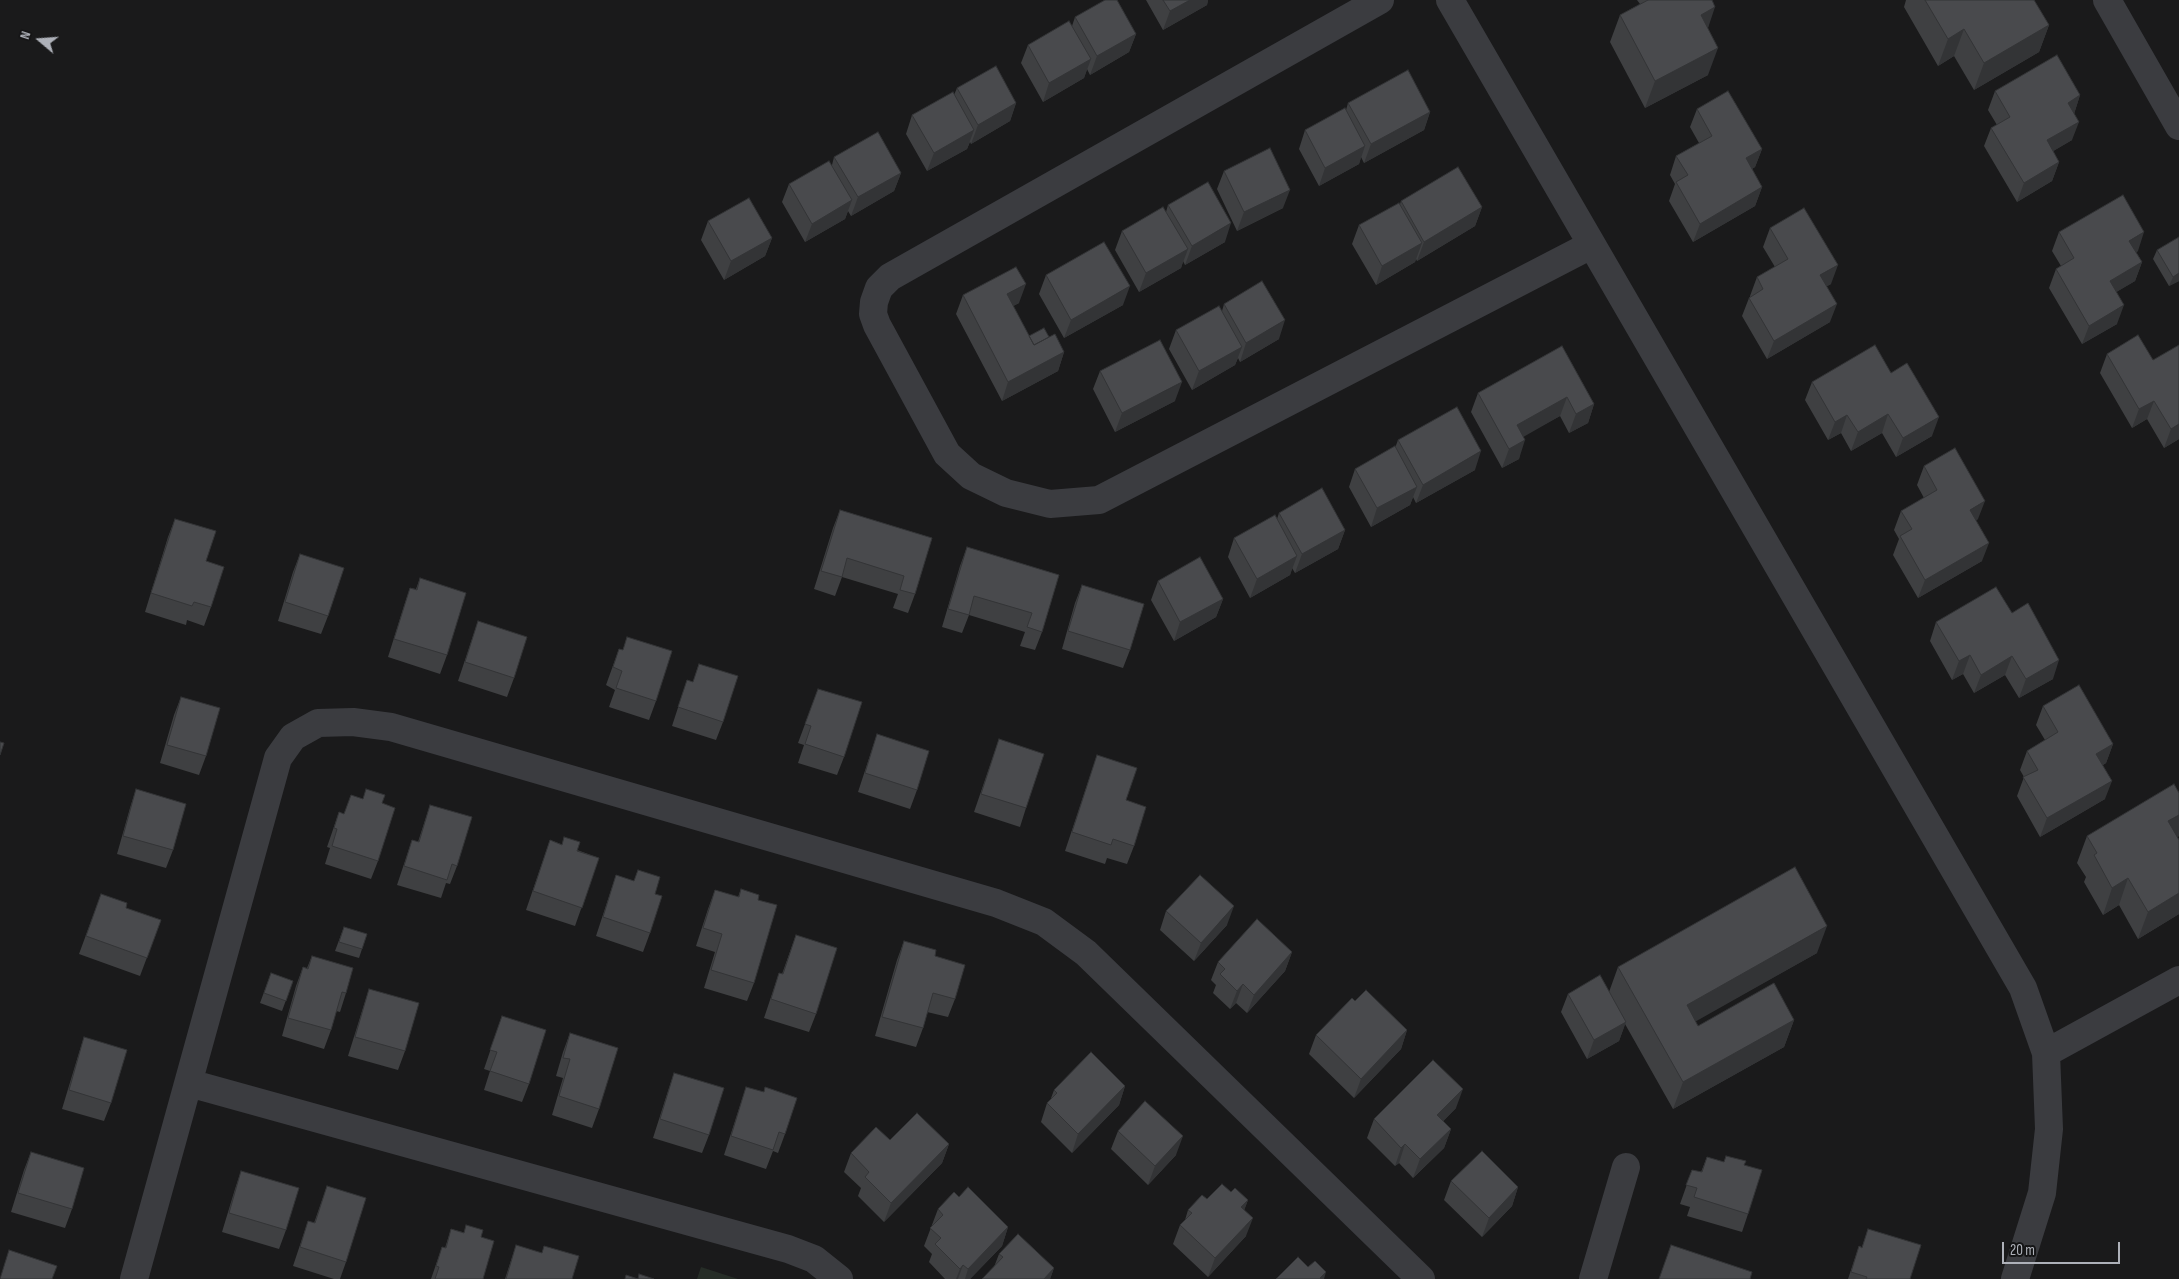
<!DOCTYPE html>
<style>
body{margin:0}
#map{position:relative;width:2179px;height:1279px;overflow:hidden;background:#1a1a1b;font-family:"Sofia Sans Condensed",sans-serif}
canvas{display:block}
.north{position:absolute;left:15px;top:15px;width:50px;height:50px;-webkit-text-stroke:4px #151516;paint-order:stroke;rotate:288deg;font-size:14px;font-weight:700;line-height:20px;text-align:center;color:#aeb1b9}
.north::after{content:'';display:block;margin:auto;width:18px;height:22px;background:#aeb1b9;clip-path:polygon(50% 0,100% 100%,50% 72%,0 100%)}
.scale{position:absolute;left:2002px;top:1242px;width:118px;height:22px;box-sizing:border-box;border:2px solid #aeb1b9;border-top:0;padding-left:6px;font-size:15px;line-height:18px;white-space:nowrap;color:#aeb1b9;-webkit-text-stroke:4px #151516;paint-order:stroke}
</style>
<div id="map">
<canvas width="2179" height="1279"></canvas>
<div class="north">N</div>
<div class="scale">20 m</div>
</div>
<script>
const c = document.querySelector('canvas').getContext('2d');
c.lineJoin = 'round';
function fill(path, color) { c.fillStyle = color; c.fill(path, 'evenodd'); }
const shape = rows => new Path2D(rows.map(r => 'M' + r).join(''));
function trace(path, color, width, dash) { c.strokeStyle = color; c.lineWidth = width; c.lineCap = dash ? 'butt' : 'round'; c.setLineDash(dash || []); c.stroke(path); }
const green = shape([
 [701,1267,738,1279,697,1279]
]);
const minor = shape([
 [1380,0,890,277,879,288,874,302,873,314,877,325,947,454,971,476,1006,493,1050,504,1099,500,1591,245],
 [1450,0,2023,988,2046,1053,2049,1129,2042,1193,2015,1279],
 [2107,0,2179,126],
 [2046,1053,2179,980],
 [189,1083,788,1249,814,1259,839,1279],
 [134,1279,278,758,293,737,318,723,353,722,391,727,996,903,1044,922,1086,953,1421,1279],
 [1593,1279,1626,1167]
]);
const wall = shape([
 [1146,0,1208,0,1207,5,1163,30],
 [1637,0,1712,0,1708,28,1708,75,1645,108,1610,42,1620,15,1640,4],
 [1906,0,2034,0,2049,25,2039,52,1974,90,1954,56,1938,66,1904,7],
 [1075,17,1136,34,1129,52,1090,75,1087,69,1084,78,1043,102,1021,63,1028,45,1072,26],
 [957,88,1016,103,1010,121,971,144,970,142,967,149,927,171,906,134,912,115,954,95],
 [1995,91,2080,95,2074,114,2072,140,2053,151,2059,162,2052,181,2017,202,1984,146,1991,128,1997,125,1988,110],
 [1348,103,1430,112,1424,130,1364,163,1361,157,1359,164,1319,186,1299,149,1305,130,1346,110],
 [1697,109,1762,149,1755,167,1752,169,1762,187,1755,206,1693,242,1669,201,1675,184,1670,175,1676,156,1699,143,1690,127],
 [834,157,901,173,894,191,851,216,848,211,845,219,805,242,782,202,789,184,832,165],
 [1224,171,1283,208,1237,231,1217,189],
 [1401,201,1482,207,1475,226,1417,261,1416,259,1415,262,1376,285,1352,244,1359,225,1400,204],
 [1168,205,1225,242,1185,265,1183,261,1181,268,1139,292,1115,250,1122,231,1166,212],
 [708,221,772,238,765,256,724,280,701,240],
 [1770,228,1831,284,1827,286,1830,322,1767,359,1742,316,1749,298,1750,297,1750,296,1757,277,1775,267,1763,247],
 [2059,232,2138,251,2136,252,2142,262,2135,281,2116,292,2117,324,2082,344,2049,288,2056,269,2061,266,2052,251],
 [2157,250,2179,281,2169,286,2153,259],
 [1046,275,1123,305,1064,338,1039,294],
 [963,295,1019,303,1013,306,1029,336,1049,337,1064,352,1058,371,1002,401,956,314],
 [1224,304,1279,339,1240,362,1238,358,1235,365,1192,390,1169,349,1176,330,1222,311],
 [2138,335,2179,439,2164,448,2147,419,2132,428,2100,373,2107,354],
 [1562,346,1594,404,1588,423,1569,433,1560,416,1523,436,1519,459,1502,468,1471,412,1478,393],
 [1100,371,1175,401,1115,432,1093,389],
 [1891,373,1932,436,1896,457,1882,433,1851,451,1841,433,1828,440,1805,400,1812,382],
 [1398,440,1475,470,1416,503,1413,497,1410,505,1371,527,1349,487,1355,469,1395,448],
 [1924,466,1978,519,1976,520,1982,561,1918,598,1893,555,1899,539,1894,530,1901,511,1924,498,1917,485],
 [840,510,932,538,915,594,908,613,893,608,898,594,842,577,835,596,814,589,833,528],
 [1279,513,1345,530,1338,549,1295,573,1292,568,1290,575,1250,598,1228,557,1234,538,1277,519],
 [175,519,206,561,211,607,204,626,187,620,186,625,145,612,168,537],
 [967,547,1059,575,1042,632,1035,650,1020,646,1025,632,969,615,962,633,942,627,960,566],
 [300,554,328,616,321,634,278,621,293,572],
 [420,578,447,655,440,674,388,657,404,606,410,588,416,589],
 [1158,581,1223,599,1216,617,1174,641,1151,600],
 [1082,585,1130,650,1123,668,1062,649,1075,603],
 [2012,613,2053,679,2019,698,2005,675,1974,693,1963,674,1952,680,1930,641,1936,622],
 [478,621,514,678,507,697,458,681],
 [627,637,656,701,649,720,609,707,615,690,606,685,619,649,623,650],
 [699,664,723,722,716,740,672,726,687,680,693,682],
 [818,689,844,757,837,775,798,763,804,745,798,743],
 [181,697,206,756,199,775,160,763,174,715],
 [2043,706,2113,744,2106,763,2103,765,2105,799,2040,837,2017,796,2024,777,2020,770,2027,751,2045,740,2036,725],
 [877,734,917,790,910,809,858,792],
 [999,739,1026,808,1020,827,974,812],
 [1097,755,1126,800,1134,846,1127,864,1107,858,1105,864,1065,851],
 [136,789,173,850,166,868,117,854,130,808],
 [363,799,382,803,378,861,371,879,325,864,330,848,327,847,339,812,344,814],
 [430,805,457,866,450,884,446,883,441,898,397,885,412,840,418,842],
 [2087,836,2179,836,2177,837,2179,840,2179,914,2138,939,2119,905,2103,915,2084,882,2086,877,2077,863],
 [550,840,599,858,575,926,526,910],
 [638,870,655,894,650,933,643,952,596,936,616,875,634,881],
 [741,889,758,900,754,983,747,1001,704,988,715,952,696,946,708,909,715,890,738,897],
 [101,894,126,908,161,920,140,976,79,954],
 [1166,911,1227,925,1194,961,1160,930],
 [344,927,367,934,359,958,335,951],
 [796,935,816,1014,809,1032,764,1018,779,973,782,974],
 [904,941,935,956,955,999,948,1017,927,1012,923,1028,916,1047,875,1036,897,960],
 [1292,952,1285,971,1247,1013,1236,1003,1230,1009,1213,993,1216,985,1211,980,1218,962],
 [1817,953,1695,1021,1698,1026,1794,1020,1784,1047,1673,1109,1625,1024,1619,1041,1587,1059,1561,1012,1568,994,1609,992,1618,967],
 [312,956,346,993,340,1012,336,1011,331,1030,324,1049,282,1036,296,986,303,967,307,968],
 [271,973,293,981,282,1011,260,1003],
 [369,989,405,1051,398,1070,348,1056,363,1008],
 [1355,1001,1407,1030,1401,1049,1354,1098,1309,1054,1316,1035],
 [502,1016,529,1084,522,1102,484,1090,490,1071,484,1069],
 [570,1033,599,1109,592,1128,552,1115,563,1078,556,1076,563,1052],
 [84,1037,111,1103,104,1121,62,1109,78,1056],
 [674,1073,709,1135,702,1153,653,1138,668,1091],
 [1125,1086,1119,1105,1072,1153,1041,1122,1047,1103,1050,1101,1054,1090],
 [746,1087,785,1134,778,1153,773,1151,766,1169,724,1155],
 [1456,1108,1443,1121,1451,1129,1444,1148,1413,1178,1399,1163,1395,1166,1367,1138,1374,1119],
 [1118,1131,1176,1155,1148,1185,1111,1149],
 [890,1140,949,1144,942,1163,884,1222,858,1196,861,1188,844,1172,851,1153],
 [31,1152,72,1209,65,1228,11,1212,24,1170],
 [1707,1157,1724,1162,1744,1165,1748,1214,1742,1232,1687,1216,1690,1207,1680,1204,1692,1170,1701,1172],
 [241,1171,286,1230,279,1249,222,1232,235,1189],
 [1451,1181,1518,1187,1512,1206,1482,1237,1444,1200],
 [327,1186,346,1262,340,1279,334,1279,293,1266,308,1221,314,1223],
 [1231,1192,1248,1200,1244,1210,1246,1236,1208,1277,1173,1244,1180,1225,1185,1220,1188,1210,1207,1199],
 [959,1197,1008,1227,1002,1246,970,1279,945,1279,929,1262,932,1254,924,1246,938,1209],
 [451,1229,481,1237,483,1279,431,1279,442,1247,445,1248],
 [1868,1229,1910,1279,1848,1279,1859,1246,1862,1247],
 [516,1245,572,1279,505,1279],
 [999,1254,1054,1268,1050,1279,982,1279,994,1267]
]);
const shadedWall = shape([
 [1190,0,1208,0,1207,5,1163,30,1170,11],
 [1715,7,1706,34,1701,15],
 [2049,25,2039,52,1974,90,1984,63],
 [1964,29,1954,56,1938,66,1948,39],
 [1136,34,1129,52,1090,75,1097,56],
 [1718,48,1708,75,1645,108,1655,81],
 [1091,59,1084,78,1043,102,1049,83],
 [2080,95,2074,114,2068,103],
 [1016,103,1010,121,971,144,978,125],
 [1430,112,1424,130,1364,163,1371,144],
 [2079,122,2072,140,2040,159,2047,140],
 [974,130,967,149,927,171,934,153],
 [1365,146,1359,164,1319,186,1325,168],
 [1762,149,1755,167,1739,176,1746,158],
 [2059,162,2052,181,2017,202,2024,183],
 [901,173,894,191,851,216,858,197],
 [1762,187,1755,206,1693,242,1700,224],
 [1290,190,1283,208,1237,231,1244,212],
 [852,200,845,219,805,242,812,224],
 [1482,207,1475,226,1417,261,1424,242],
 [1231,223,1225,242,1185,265,1192,246],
 [2144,232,2138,251,2122,260,2129,241],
 [772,238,765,256,724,280,731,261],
 [1422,243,1415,262,1376,285,1382,266],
 [1188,249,1181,268,1139,292,1146,273],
 [2142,262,2135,281,2103,300,2110,281],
 [1838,265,1831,284,1813,294,1820,275],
 [2179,273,2179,281,2169,286,2173,277],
 [1026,284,1019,303,1000,313,1007,294],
 [1130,286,1123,305,1064,338,1071,320],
 [1837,304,1830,322,1767,359,1774,341],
 [2124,305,2117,324,2082,344,2089,326],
 [1285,320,1279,339,1240,362,1246,343],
 [1242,347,1235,365,1192,390,1199,371],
 [1064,352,1058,371,1002,401,1008,382],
 [1182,382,1175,401,1115,432,1122,413],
 [1567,397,1560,416,1511,444,1517,425],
 [2154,401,2147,419,2132,428,2139,409],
 [1594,404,1588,423,1569,433,1576,414],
 [1888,414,1882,433,1851,451,1858,432],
 [1847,415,1841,433,1828,440,1835,422],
 [1939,417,1932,436,1896,457,1903,438],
 [2179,424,2179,439,2164,448,2171,429],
 [1525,440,1519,459,1502,468,1509,449],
 [1481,451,1475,470,1416,503,1423,485],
 [1417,487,1410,505,1371,527,1377,508],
 [1985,501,1978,519,1964,528,1970,510],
 [1345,530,1338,549,1295,573,1302,554],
 [1989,543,1982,561,1918,598,1925,580],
 [1297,556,1290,575,1250,598,1257,579],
 [1223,599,1216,617,1174,641,1180,622],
 [1970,655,1963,674,1952,680,1959,661],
 [2012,656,2005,675,1974,693,1981,675],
 [2059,660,2053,679,2019,698,2026,679],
 [2113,744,2106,763,2089,772,2096,754],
 [2112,781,2105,799,2040,837,2047,818],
 [2179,815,2179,836,2158,848,2168,821],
 [2128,878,2119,905,2103,915,2112,888],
 [2179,893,2179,914,2138,939,2148,912],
 [1234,906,1227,925,1194,961,1201,943],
 [1827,926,1817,953,1677,1032,1687,1005],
 [1292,952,1285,971,1247,1013,1254,995],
 [1243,984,1236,1003,1230,1009,1237,991],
 [1794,1020,1784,1047,1673,1109,1683,1082],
 [1626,1022,1619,1041,1587,1059,1594,1040],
 [1407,1030,1401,1049,1354,1098,1361,1079],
 [1125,1086,1119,1105,1072,1153,1078,1134],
 [1463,1089,1456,1108,1431,1134,1437,1115],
 [1451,1129,1444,1148,1413,1178,1420,1159],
 [1183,1136,1176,1155,1148,1185,1155,1166],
 [949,1144,942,1163,884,1222,891,1203],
 [1405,1144,1399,1163,1395,1166,1401,1148],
 [1518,1187,1512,1206,1482,1237,1489,1218],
 [1248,1200,1241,1219,1241,1207],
 [1253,1218,1246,1236,1208,1277,1215,1258],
 [1008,1227,1002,1246,970,1279,965,1279,968,1269],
 [963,1265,958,1279,956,1279,960,1269],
 [1054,1268,1050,1279,1044,1279],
 [1326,1272,1324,1279,1320,1279,1320,1278]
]);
const building = shape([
 [1105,0,1117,0,1136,34,1097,56,1075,17,1105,0],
 [1163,0,1190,0,1170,11,1163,0],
 [1648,0,1712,0,1715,7,1701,15,1718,48,1655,81,1620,15,1648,0],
 [1925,0,2034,0,2049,25,1984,63,1964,29,1948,39,1925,0],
 [1069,21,1091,59,1049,83,1028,45,1069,21],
 [2057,55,2080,95,2068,103,2079,122,2047,140,2059,162,2024,183,1991,128,2010,117,1995,91,2057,55],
 [996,66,1016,103,978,125,957,88,996,66],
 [1408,70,1430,112,1371,144,1348,103,1408,70],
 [1728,91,1762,149,1746,158,1762,187,1700,224,1676,182,1688,175,1676,156,1712,136,1697,109,1728,91],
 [953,92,974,130,934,153,912,115,953,92],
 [1345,108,1365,146,1325,168,1305,130,1345,108],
 [878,132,901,173,858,197,834,157,878,132],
 [1270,148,1290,190,1244,212,1224,171,1270,148],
 [829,161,852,200,812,224,789,184,829,161],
 [1458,167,1482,207,1424,242,1401,201,1458,167],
 [1208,182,1231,223,1192,246,1168,205,1208,182],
 [2123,195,2144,232,2129,241,2142,262,2110,281,2124,305,2089,326,2056,269,2074,258,2059,232,2123,195],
 [749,198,772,238,731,261,708,221,749,198],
 [1399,203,1422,243,1382,266,1359,225,1399,203],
 [1163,207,1188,249,1146,273,1122,231,1163,207],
 [1804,208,1838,265,1820,275,1837,304,1774,341,1749,298,1763,289,1757,277,1788,259,1770,228,1804,208],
 [2179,237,2179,273,2173,277,2157,250,2179,237],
 [1104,242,1130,286,1071,320,1046,275,1104,242],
 [1016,267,1026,284,1007,294,1034,345,1055,334,1064,352,1008,382,963,295,1016,267],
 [1262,281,1285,320,1246,343,1224,304,1262,281],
 [1219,306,1242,347,1199,371,1176,330,1219,306],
 [1044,328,1049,337,1034,345,1029,336,1044,328],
 [2138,335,2153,360,2179,345,2179,424,2171,429,2154,401,2139,409,2107,354,2138,335],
 [1160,340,1182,382,1122,413,1100,371,1160,340],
 [1875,345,1891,373,1907,363,1939,417,1903,438,1888,414,1858,432,1847,415,1835,422,1812,382,1875,345],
 [1562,346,1594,404,1576,414,1567,397,1517,425,1525,440,1509,449,1478,393,1562,346],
 [1457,407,1481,451,1423,485,1398,440,1457,407],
 [1395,446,1417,487,1377,508,1355,469,1395,446],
 [1955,448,1985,501,1970,510,1989,543,1925,580,1900,536,1912,529,1901,511,1937,490,1924,466,1955,448],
 [1322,488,1345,530,1302,554,1279,513,1322,488],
 [840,510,932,538,915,594,900,590,904,576,847,558,842,577,821,571,840,510],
 [1275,515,1297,556,1257,579,1234,538,1275,515],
 [175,519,216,531,206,561,224,567,211,607,194,602,192,606,151,593,175,519],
 [967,547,1059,575,1042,632,1027,627,1032,613,974,596,969,615,948,609,967,547],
 [300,554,344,568,328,616,285,602,300,554],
 [1200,557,1223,599,1180,622,1158,581,1200,557],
 [420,578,466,593,447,655,394,639,410,588,417,590,420,578],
 [1082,585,1144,604,1130,650,1068,631,1082,585],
 [1996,587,2012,613,2028,603,2059,660,2026,679,2012,656,1981,675,1970,655,1959,661,1936,622,1996,587],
 [478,621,527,637,514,678,465,662,478,621],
 [627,637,672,651,656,701,616,688,622,671,613,667,619,649,623,650,627,637],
 [699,664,738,676,723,722,678,707,687,680,693,682,699,664],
 [2079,685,2113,744,2096,754,2112,781,2047,818,2023,777,2038,770,2027,751,2058,732,2043,706,2079,685],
 [818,689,862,702,844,757,805,744,811,726,805,724,818,689],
 [181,697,220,708,206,756,167,745,181,697],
 [877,734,929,751,917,790,865,773,877,734],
 [999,739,1044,754,1026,808,981,794,999,739],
 [0,742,4,743,0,755,0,742],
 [1097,755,1137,768,1126,800,1146,807,1134,846,1113,839,1111,845,1072,832,1097,755],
 [2174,784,2179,793,2179,815,2168,821,2179,840,2179,893,2148,912,2128,878,2112,888,2094,855,2097,853,2087,836,2174,784],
 [136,789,186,804,173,850,123,836,136,789],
 [366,789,385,795,382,803,395,808,378,861,332,846,337,829,334,828,339,812,344,814,351,795,363,799,366,789],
 [430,805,472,817,457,866,452,864,447,880,404,866,412,840,419,842,430,805],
 [564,837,580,842,577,851,599,858,582,908,533,891,550,840,562,845,564,837],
 [1795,867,1827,926,1687,1005,1698,1026,1774,983,1794,1020,1683,1082,1618,967,1795,867],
 [638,870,660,877,655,894,662,896,650,933,603,917,616,875,634,881,638,870],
 [1200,875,1234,906,1201,943,1166,911,1200,875],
 [741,889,759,895,758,900,777,905,754,983,711,970,722,934,703,928,715,890,739,897,741,889],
 [101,894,127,903,126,908,161,920,147,958,86,936,101,894],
 [1257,919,1292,952,1254,995,1243,984,1237,991,1220,974,1225,969,1218,962,1257,919],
 [344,927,367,934,362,949,339,942,344,927],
 [796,935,837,948,816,1014,771,999,779,973,783,974,796,935],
 [904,941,936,950,935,956,965,965,955,999,933,993,923,1028,882,1017,904,941],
 [312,956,353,968,346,993,342,992,331,1030,288,1018,303,967,308,969,312,956],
 [271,973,293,981,286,1001,264,993,271,973],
 [1600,975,1626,1022,1594,1040,1568,994,1600,975],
 [369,989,419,1003,405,1051,355,1037,369,989],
 [1366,990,1407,1030,1361,1079,1316,1035,1352,998,1355,1001,1366,990],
 [502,1016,546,1030,529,1084,490,1071,497,1052,490,1050,502,1016],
 [570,1033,618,1048,599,1109,559,1096,570,1059,563,1058,570,1033],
 [84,1037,127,1050,111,1103,69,1090,84,1037],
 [1091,1052,1125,1086,1078,1134,1047,1103,1057,1093,1054,1090,1091,1052],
 [1433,1060,1463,1089,1437,1115,1451,1129,1420,1159,1405,1144,1401,1148,1374,1119,1433,1060],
 [674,1073,724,1088,709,1135,660,1119,674,1073],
 [746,1087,764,1092,765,1087,797,1098,785,1134,779,1132,773,1150,731,1136,746,1087],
 [1145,1101,1183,1136,1155,1166,1118,1131,1145,1101],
 [917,1113,949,1144,891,1203,865,1177,869,1172,851,1153,876,1127,890,1140,917,1113],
 [1482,1151,1518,1187,1489,1218,1451,1181,1482,1151],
 [31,1152,84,1168,72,1209,18,1193,31,1152],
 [1726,1156,1746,1161,1744,1165,1762,1170,1748,1214,1694,1197,1697,1188,1686,1185,1692,1170,1702,1172,1707,1157,1724,1162,1726,1156],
 [241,1171,299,1188,286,1230,229,1213,241,1171],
 [1222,1184,1231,1192,1235,1188,1248,1200,1241,1207,1253,1218,1215,1258,1180,1225,1192,1213,1188,1210,1202,1195,1207,1199,1222,1184],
 [327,1186,366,1198,346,1262,300,1247,308,1221,315,1223,327,1186],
 [968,1187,1008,1227,968,1269,963,1265,960,1269,935,1244,941,1238,930,1228,943,1215,938,1209,954,1192,959,1197,968,1187],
 [466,1225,483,1230,481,1237,494,1241,483,1279,435,1279,439,1267,436,1266,442,1247,446,1248,451,1229,464,1233,466,1225],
 [1868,1229,1921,1245,1910,1279,1866,1279,1867,1277,1851,1272,1859,1246,1862,1248,1868,1229],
 [1018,1234,1054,1268,1044,1279,982,1279,1003,1257,999,1254,1018,1234],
 [516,1245,542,1253,544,1246,579,1256,572,1279,506,1279,516,1245],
 [1671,1245,1752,1272,1750,1279,1659,1279,1671,1245],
 [9,1250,57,1266,52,1279,0,1279,9,1250],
 [1298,1257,1308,1267,1315,1261,1326,1272,1320,1278,1322,1279,1276,1279,1298,1257],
 [639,1274,654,1279,625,1279,626,1275,638,1279,639,1274]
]);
fill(green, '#262d27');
trace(minor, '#3b3c40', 28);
fill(wall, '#3f4042');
fill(shadedWall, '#333436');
fill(building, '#494a4d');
trace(building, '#333436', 1);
</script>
